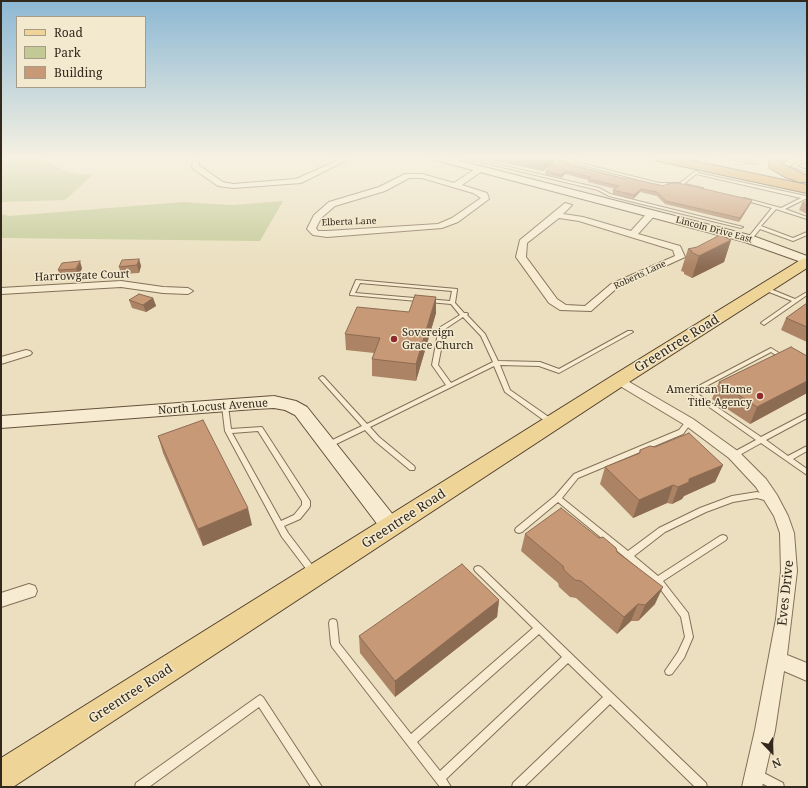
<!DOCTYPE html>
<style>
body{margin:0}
#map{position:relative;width:808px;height:788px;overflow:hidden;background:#ebdfbf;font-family:"Noto Serif",serif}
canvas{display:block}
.frame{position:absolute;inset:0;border:2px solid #33281c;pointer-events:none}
.legend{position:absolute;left:16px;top:16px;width:130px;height:72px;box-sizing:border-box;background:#f3e9ce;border:1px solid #a69c87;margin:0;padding:5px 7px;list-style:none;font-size:12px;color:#33281c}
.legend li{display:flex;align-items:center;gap:8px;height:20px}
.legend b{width:20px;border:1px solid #a69c87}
.north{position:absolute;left:752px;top:732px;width:40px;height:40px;-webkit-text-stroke:3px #f3e9ce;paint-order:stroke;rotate:157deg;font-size:11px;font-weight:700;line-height:16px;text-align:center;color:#33281c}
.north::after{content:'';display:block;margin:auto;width:14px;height:18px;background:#33281c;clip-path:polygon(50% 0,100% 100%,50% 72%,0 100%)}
</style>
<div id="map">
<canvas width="808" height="788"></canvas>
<div class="frame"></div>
<ul class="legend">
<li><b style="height:5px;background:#eed497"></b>Road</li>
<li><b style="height:11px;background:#c2c994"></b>Park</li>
<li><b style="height:11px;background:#c89976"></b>Building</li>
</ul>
<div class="north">N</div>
</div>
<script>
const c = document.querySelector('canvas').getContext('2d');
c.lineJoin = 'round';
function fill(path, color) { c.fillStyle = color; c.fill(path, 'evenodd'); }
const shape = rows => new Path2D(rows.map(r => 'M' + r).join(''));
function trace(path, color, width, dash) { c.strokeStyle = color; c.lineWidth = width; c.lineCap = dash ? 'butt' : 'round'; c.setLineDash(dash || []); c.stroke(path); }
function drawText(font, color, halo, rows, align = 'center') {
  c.font = font + ' "Noto Serif",serif'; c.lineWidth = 3; c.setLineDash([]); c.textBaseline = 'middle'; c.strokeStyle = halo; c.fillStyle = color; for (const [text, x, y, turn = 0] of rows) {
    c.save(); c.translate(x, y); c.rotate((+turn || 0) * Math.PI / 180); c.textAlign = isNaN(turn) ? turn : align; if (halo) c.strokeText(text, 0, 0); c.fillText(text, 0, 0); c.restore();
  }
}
const green = shape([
 [1,157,37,157,68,172,93,175,65,200,1,202],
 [283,201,260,241,1,238,1,214,9,216,183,202,232,205]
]);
const lane = shape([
 [460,157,466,157,599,188,610,194,743,227,741,228,609,196,598,190,460,157],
 [550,157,555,157,569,160,576,157,580,157,572,161,659,183,680,183,694,172,697,171,698,171,698,173,806,196,807,199,805,199,785,209,807,217,807,219,776,209,761,226,793,238,807,232,807,235,793,241,760,229,751,240,747,239,772,208,744,200,744,198,781,208,801,198,696,174,684,184,703,188,703,190,681,185,659,185,550,157],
 [691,157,696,157,707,162,704,163,691,157],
 [721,157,728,157,754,162,761,157,765,157,755,164,721,157],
 [788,157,807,158,807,161,796,166,807,170,807,172,791,166,805,160,788,157],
 [356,280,457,289,457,290,455,303,464,313,467,313,468,314,467,315,485,334,498,361,540,362,559,369,628,331,632,331,633,332,559,373,539,366,500,365,510,390,553,420,554,422,553,424,549,424,505,392,494,366,370,427,379,437,414,466,415,468,414,470,410,470,375,441,365,430,330,447,326,447,325,445,326,443,362,426,319,378,322,376,324,377,367,424,446,385,432,365,439,328,460,315,451,304,350,295,350,294,356,280],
 [360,283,452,291,450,301,355,293,360,283],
 [463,317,481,336,493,362,451,383,438,365,445,329,463,317],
 [764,288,768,288,795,299,807,292,807,295,764,325,761,323,762,322,792,301,764,290,764,288],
 [771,348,787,358,786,359,782,359,771,352,695,392,761,437,807,413,807,418,766,440,788,456,807,446,807,451,793,459,807,469,807,475,761,443,736,457,732,457,731,455,732,453,756,440,688,392,689,391,771,348],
 [225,404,228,406,231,429,262,427,310,501,310,506,309,508,300,519,284,526,288,533,316,570,317,572,316,574,313,575,310,574,282,537,225,431,222,406,225,404],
 [258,431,302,501,302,505,294,515,281,521,232,433,258,431],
 [687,420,691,420,692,422,683,434,578,478,562,498,628,551,659,528,700,508,732,496,757,492,771,496,772,498,771,500,768,501,757,498,733,502,706,512,665,532,634,556,658,576,720,536,723,535,726,536,727,538,726,540,663,581,688,613,693,637,684,658,672,674,669,675,666,674,665,671,678,652,685,637,681,617,655,582,558,502,522,532,519,533,516,532,515,530,516,528,555,496,574,474,679,430,687,420],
 [478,566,481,567,613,694,706,783,707,787,695,787,610,704,524,787,512,787,513,783,603,697,568,663,446,779,451,787,440,787,332,647,331,644,329,623,330,620,333,619,336,620,337,623,339,643,411,734,533,628,475,571,474,569,475,567,478,566],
 [539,634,562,657,440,771,417,742,539,634],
 [260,695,263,697,322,787,311,787,259,707,149,787,135,787,136,783,257,697,260,695],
 [758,770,783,783,784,787,769,787,754,779,753,775,754,771,758,770]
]);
const street = shape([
 [193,157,199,157,199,165,214,176,223,182,233,184,296,179,345,157,353,157,301,183,233,188,218,186,192,168,193,157],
 [478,167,485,169,462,185,487,193,489,199,458,222,442,228,327,237,313,235,307,229,314,215,329,202,379,187,405,174,422,174,454,183,478,167],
 [409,178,422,178,473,193,481,198,452,218,438,224,327,231,318,231,316,228,321,218,335,206,385,191,409,178],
 [565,203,572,205,563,214,583,217,631,231,649,211,655,211,655,215,638,234,680,246,685,257,617,288,591,311,560,310,549,303,516,257,520,240,565,203],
 [559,218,579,221,673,250,675,256,611,284,585,306,566,305,557,299,526,257,527,243,559,218],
 [121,281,163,287,188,288,193,291,188,294,163,293,121,287,1,294,1,288,121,281],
 [26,350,30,351,32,353,30,355,1,364,1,357,26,350],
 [619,376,693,419,739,452,766,479,777,495,788,516,794,533,797,571,787,655,807,663,807,681,784,671,775,730,762,787,742,787,755,730,776,619,781,571,780,533,774,516,756,487,729,458,685,425,615,383,613,380,619,376],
 [29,584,35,586,37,591,35,596,1,607,1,593,29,584]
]);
const secondary = shape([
 [429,157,445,157,753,236,807,256,807,264,745,242,431,159,429,157],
 [274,396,296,401,307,407,398,521,402,527,398,533,391,535,384,533,295,415,285,410,274,408,255,409,1,428,1,416,274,396]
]);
const primary = shape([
 [807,258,807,268,626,384,13,787,1,787,1,758,612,376,802,259,807,258]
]);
const highway = shape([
 [652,157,675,157,807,185,807,193,658,161,654,160,652,157],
 [775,157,791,157,782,164,807,176,807,182,799,182,785,177,770,168,769,165,770,161,775,157]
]);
const wall = shape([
 [479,157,555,157,554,163,543,171,479,158],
 [738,157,754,157,751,160],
 [569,163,569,165,626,179,664,186,751,203,739,222,665,204,657,196,640,192,633,199,613,194,613,190,616,189,588,182,588,180,565,174,561,178,545,174,546,171],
 [807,201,807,214,799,210,802,203],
 [731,240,724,262,692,278,684,274,684,272,681,271,688,249],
 [139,259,141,266,139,273,121,274,119,267],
 [82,268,79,276,61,277,58,270],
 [153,298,156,306,146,312,132,308,129,300],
 [807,303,807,342,781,330,786,318],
 [409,312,436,313,416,381,372,376,372,359,374,353,346,350,345,334],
 [807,356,807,393,750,424,712,399,719,382],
 [158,436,252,525,203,546,163,453],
 [655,447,723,465,715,482,684,496,682,499,672,504,667,503,633,518,600,484,605,467,639,454,640,450],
 [525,534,617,552,655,604,638,621,631,621,617,634,576,598,570,597,559,587,558,583,521,551],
 [499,600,497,617,395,697,360,653,359,636]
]);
const shadedWall = shape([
 [551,157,555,157,554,163,543,171,544,162],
 [566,171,565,174,561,178,561,175],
 [641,189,640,192,633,199,634,195],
 [752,200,751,203,739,222,740,218],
 [731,240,724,262,692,278,699,256],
 [139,259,141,266,139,273,137,265],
 [80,261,82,268,79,276,76,269],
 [436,297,436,313,416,381,416,364],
 [153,298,156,306,146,312,143,305],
 [807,381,807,393,750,424,757,407],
 [723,465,715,482,684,496,682,499,672,504,678,487,689,479],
 [673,485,667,503,633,518,639,500],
 [248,508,252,525,203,546,198,529],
 [663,587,655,604,638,621,645,605],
 [499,600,497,617,395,697,395,681],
 [638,604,631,621,617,634,624,617]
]);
const building = shape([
 [520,157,551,157,544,162,520,157],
 [560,160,569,163,567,164,626,179,628,178,664,186,666,184,678,183,752,200,740,218,666,201,657,192,641,189,634,195,613,190,619,186,589,179,591,177,566,171,561,175,546,171,560,160],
 [806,201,807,201,807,205,802,203,806,201],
 [720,235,731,240,699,256,691,252,692,251,688,249,697,247,720,235],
 [139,259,137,265,119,267,122,260,139,259],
 [80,261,76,269,58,270,62,263,80,261],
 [139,294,153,298,143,305,129,300,139,294],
 [415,295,436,297,416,364,372,359,380,338,345,334,357,307,409,312,415,295],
 [807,303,807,327,786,318,807,303],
 [791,347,807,356,807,381,757,407,719,382,791,347],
 [203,420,248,508,198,529,158,436,203,420],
 [689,433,723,465,689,479,689,482,678,487,673,485,639,500,605,467,640,453,640,450,650,446,655,447,689,433],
 [561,508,599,538,603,537,616,548,617,552,663,587,645,605,638,604,624,617,581,581,575,580,564,570,563,566,525,534,561,508],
 [462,564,499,600,395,681,359,636,462,564]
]);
const markers = [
 [394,339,4,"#8f2c2b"],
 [760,396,4,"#8f2c2b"]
];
const farStreetnames = [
 ["Elberta Lane",349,222,-2],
 ["Lincoln Drive East",714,230,15],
 ["Roberts Lane",640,275,-25]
];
const streetNames = [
 ["Harrowgate Court",82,276,-2],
 ["North Locust Avenue",213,407,-4]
];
const poiNames = [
 ["Sovereign",402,333],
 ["Grace Church",402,346],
 ["American Home",752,390,"right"],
 ["Title Agency",752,403,"right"]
];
const nearStreetnames = [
 ["Greentree Road",677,344,-32],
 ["Greentree Road",404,519,-33],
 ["Eves Drive",786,593,-84],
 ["Greentree Road",131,694,-33]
];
fill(green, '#c2c994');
trace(lane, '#837058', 2);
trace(street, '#837058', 2);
trace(secondary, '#65513c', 2);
trace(primary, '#513e2d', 2);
trace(highway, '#513e2d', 2);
fill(lane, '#f7ecd1');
fill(street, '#f7ecd1');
fill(secondary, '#f7ecd1');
fill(primary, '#eed497');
fill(highway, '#d99f52');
fill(wall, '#ac8465');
fill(shadedWall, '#8c6b53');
fill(building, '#c89976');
trace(building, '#8c6b53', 1);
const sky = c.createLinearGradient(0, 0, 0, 267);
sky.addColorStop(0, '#8cb8d4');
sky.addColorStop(0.59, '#f6f1e2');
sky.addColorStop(1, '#f6f1e200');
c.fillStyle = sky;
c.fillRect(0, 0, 808, 267);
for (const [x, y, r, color] of markers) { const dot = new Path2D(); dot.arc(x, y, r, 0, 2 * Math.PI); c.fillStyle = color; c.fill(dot); trace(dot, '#f3e9ce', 1.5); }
drawText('9px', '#33281c', '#f3e9ce', farStreetnames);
drawText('11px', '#33281c', '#f3e9ce', streetNames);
drawText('11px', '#33281c', '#f3e9ce', poiNames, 'left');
drawText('13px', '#33281c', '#f3e9ce', nearStreetnames);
</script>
